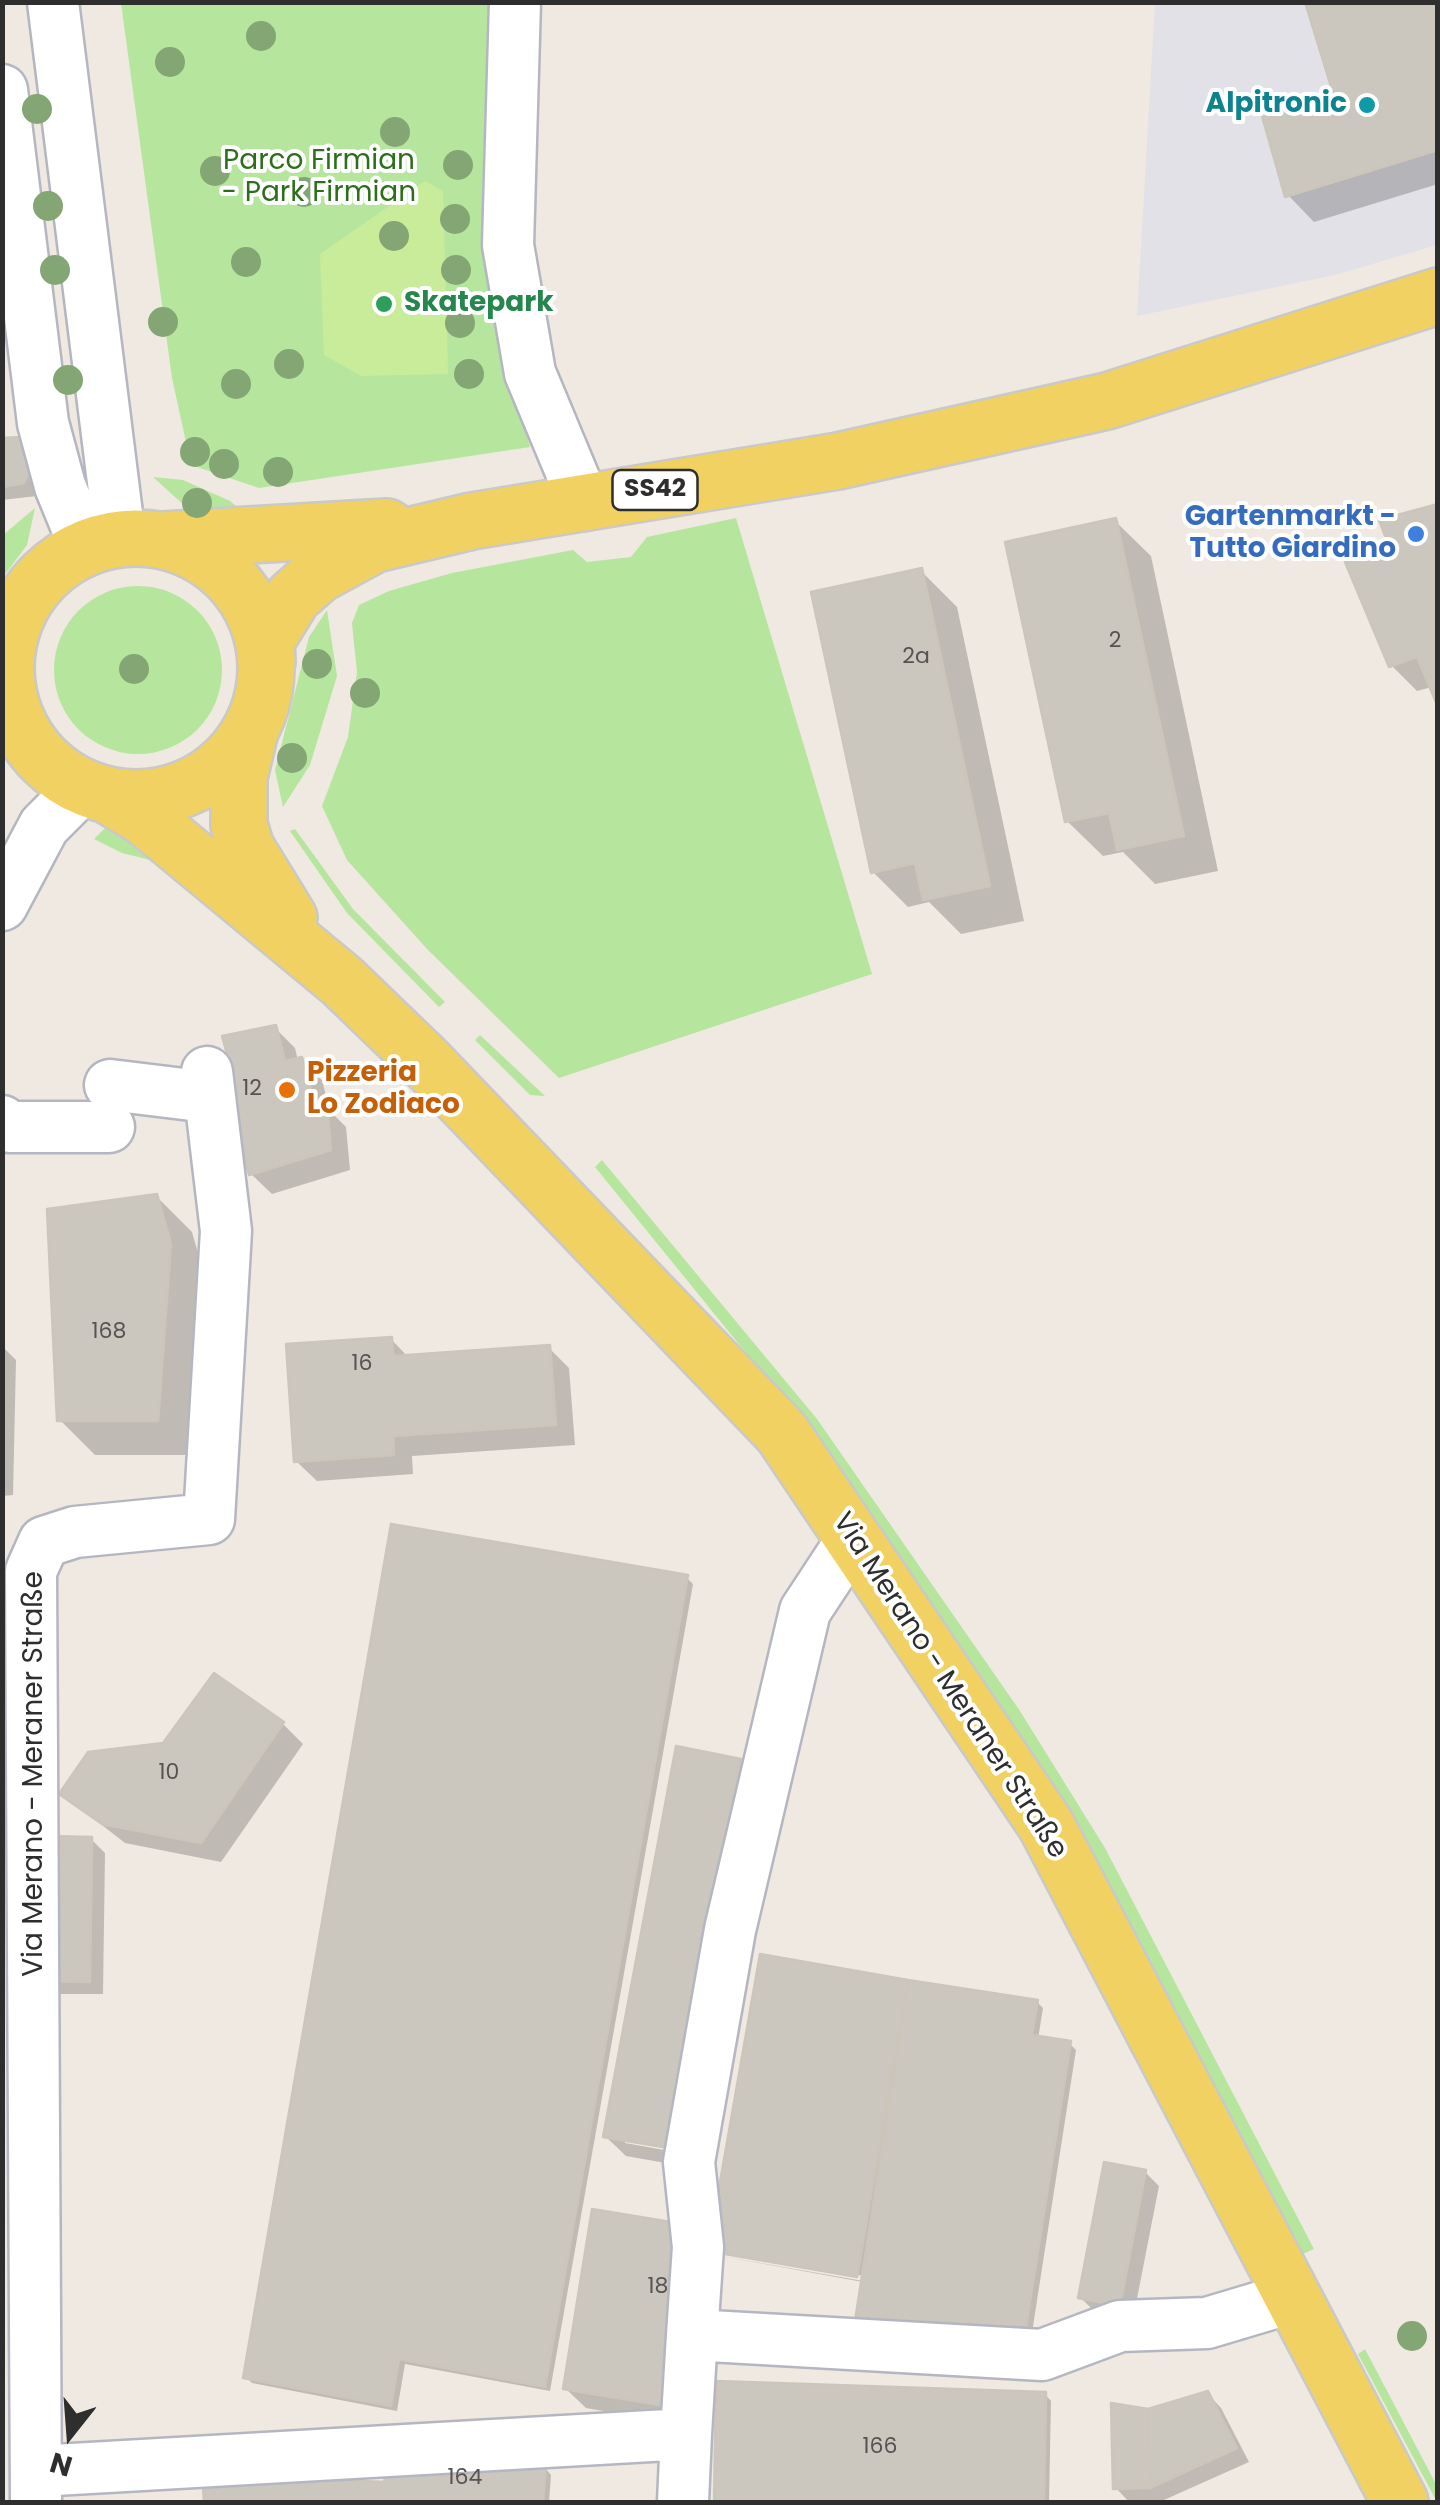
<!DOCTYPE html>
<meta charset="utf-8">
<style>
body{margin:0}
#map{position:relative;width:1440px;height:2505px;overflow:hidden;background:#efe9e1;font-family:Poppins,sans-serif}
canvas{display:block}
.frame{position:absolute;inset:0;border:5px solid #2e2e2e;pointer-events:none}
.north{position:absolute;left:20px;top:2385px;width:100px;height:100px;-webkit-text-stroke:8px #fff;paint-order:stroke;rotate:197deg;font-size:28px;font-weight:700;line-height:40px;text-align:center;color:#2e2e2e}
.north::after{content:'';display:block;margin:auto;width:35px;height:45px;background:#2e2e2e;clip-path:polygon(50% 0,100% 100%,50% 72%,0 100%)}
</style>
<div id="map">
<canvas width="1440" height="2505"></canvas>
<div class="frame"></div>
<div class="north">N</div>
</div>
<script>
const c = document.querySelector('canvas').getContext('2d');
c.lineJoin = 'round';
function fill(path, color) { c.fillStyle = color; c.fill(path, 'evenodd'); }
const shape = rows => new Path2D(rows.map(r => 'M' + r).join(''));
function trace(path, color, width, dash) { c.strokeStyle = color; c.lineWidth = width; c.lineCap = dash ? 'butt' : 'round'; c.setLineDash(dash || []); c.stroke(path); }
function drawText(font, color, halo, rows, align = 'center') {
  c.font = font + ' Poppins,sans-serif'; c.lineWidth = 8; c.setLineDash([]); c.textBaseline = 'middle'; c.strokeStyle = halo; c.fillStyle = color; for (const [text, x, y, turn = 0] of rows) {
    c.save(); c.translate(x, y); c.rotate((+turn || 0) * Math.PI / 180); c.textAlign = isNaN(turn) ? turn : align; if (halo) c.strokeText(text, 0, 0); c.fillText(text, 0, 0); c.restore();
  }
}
const industrial = shape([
 [1155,3,1437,3,1437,245,1335,275,1137,316]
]);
const green = shape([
 [121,3,499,3,513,377,530,447,259,488,191,465,172,378],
 [153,477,183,480,230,501,247,515,196,516],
 [35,508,27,545,3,577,3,535],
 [736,518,872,974,559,1078,427,949,347,860,322,806,348,737,357,672,352,623,359,605,389,591,452,573,573,550,587,562,631,557,647,537],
 '54 670a84 84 0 1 1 168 0a84 84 0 1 1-168 0Z',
 [327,610,337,676,310,765,283,807,275,770,309,637],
 [127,826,167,864,122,853,94,839,104,829],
 [295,829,353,909,445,1002,439,1007,347,913,290,831],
 [480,1035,545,1096,530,1095,475,1040],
 [602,1160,817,1419,1020,1711,1105,1848,1314,2249,1303,2254,1091,1854,1010,1719,807,1428,595,1167],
 [1365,2349,1437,2486,1437,2502,1358,2354]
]);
const pitch = shape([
 [425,181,443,191,448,374,361,376,324,355,320,254]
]);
const shadow = shape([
 [1438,2,1438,184,1314,222,1288,195,1336,95],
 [2,441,35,453,37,496,2,500],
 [1115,521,1151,556,1218,871,1155,884,1123,852,1103,856,1067,821],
 [1392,548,1432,687,1417,691,1391,665],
 [921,571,957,607,1024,921,961,934,929,902,908,907,873,872],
 [275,1028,295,1048,298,1061,322,1080,330,1111,346,1127,350,1170,272,1194,251,1174,238,1084],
 [156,1196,192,1232,206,1281,193,1455,95,1455,60,1420],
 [391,1339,409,1358,549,1348,569,1368,575,1445,412,1456,413,1474,317,1481,296,1461],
 [2,1346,16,1360,13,1495,2,1496],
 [687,1578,693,1584,550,2391,405,2364,397,2411,252,2383,246,2377],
 [283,1724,303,1744,221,1862,125,1843,62,1794,165,1745],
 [740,1761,760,1781,688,2167,626,2156,605,2136],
 [625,2138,682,2148,681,2153,625,2143],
 [91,1839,105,1853,103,1994,61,1994,47,1980],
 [762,1957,1037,2002,1043,2008,1038,2039,1070,2044,1076,2050,1029,2352,863,2282,715,2255,869,2282,870,2277,714,2250,685,2425,586,2408,565,2388,712,2246],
 [1145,2172,1159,2186,1133,2319,1094,2311,1081,2298],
 [718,2384,1045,2394,1051,2401,1049,2502,716,2502],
 [1208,2394,1221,2408,1249,2462,1164,2500,1129,2502,1116,2488,1148,2412],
 [545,2468,551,2475,549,2502,206,2502,204,2477,387,2485]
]);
const building = shape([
 [1305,2,1438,2,1438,150,1285,197,1262,116,1333,93,1305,2],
 [22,437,29,473,24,483,2,487,2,438,22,437],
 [1438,504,1438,707,1417,657,1389,667,1345,562,1389,546,1379,520,1438,504],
 [1116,518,1184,836,1117,850,1109,813,1065,822,1005,542,1116,518],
 [922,568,990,886,923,900,915,863,871,873,811,592,922,568],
 [276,1025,285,1061,302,1057,315,1103,327,1104,331,1150,249,1175,222,1084,235,1082,222,1036,276,1025],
 [157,1194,171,1244,158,1421,57,1421,47,1209,157,1194],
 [392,1337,393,1356,550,1345,556,1425,393,1436,394,1455,294,1462,286,1344,392,1337],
 [391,1524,688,1575,545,2387,399,2359,391,2406,243,2378,391,1524],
 [214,1673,284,1722,201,1843,102,1824,59,1794,88,1752,163,1743,214,1673],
 [676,1746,741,1759,669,2148,603,2137,676,1746],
 [47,1836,92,1837,90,1982,45,1981,47,1836],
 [760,1954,908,1980,857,2277,708,2251,760,1954],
 [908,1980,1038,2000,1032,2035,1071,2041,1023,2347,855,2321,908,1980],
 [1104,2162,1146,2170,1120,2306,1078,2298,1104,2162],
 [592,2209,695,2226,666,2406,563,2389,592,2209],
 [716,2381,1046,2392,1044,2502,714,2502,716,2381],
 [1208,2391,1237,2448,1150,2488,1148,2409,1208,2391],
 [1111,2403,1148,2409,1150,2488,1113,2489,1111,2403],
 [389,2458,546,2466,543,2502,204,2502,202,2474,384,2482,389,2458]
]);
const minor = shape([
 [53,2,120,538],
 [515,2,508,245,530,373,585,505],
 [2,90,43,423,60,486,85,547],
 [2,905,44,826,83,787],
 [110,1085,208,1097],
 [2,1121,10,1127,109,1127],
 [692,2335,698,2247,689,2162,730,1930,805,1611,853,1538],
 [37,2471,686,2434,692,2335,1042,2355,1120,2326,1207,2323,1294,2297],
 [36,2502,31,1571,44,1542,75,1532,209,1519,226,1231,207,1072],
 [683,2502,686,2434]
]);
const major = shape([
 '6 668a130 130 0 1 1 260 0a130 130 0 1 1-260 0Z',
 [163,540,387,527],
 [267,662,266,641,293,597,318,575,375,544,472,521,838,461,1107,401,1438,296],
 [250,731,239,777,239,825,246,848,289,918],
 [109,796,144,817,342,981,425,1061,782,1433,1046,1825,1400,2502]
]);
const trees = [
 [261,36],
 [170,62],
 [37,109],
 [395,132],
 [458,165],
 [215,171],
 [304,192],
 [48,206],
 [455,219],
 [394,236],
 [246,262],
 [55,270],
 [456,270],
 [163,322],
 [460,323],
 [289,364],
 [469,374],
 [68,380],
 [236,384],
 [195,452],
 [224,464],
 [278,472],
 [197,503],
 [317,664],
 [134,669],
 [365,693],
 [292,758],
 [1412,2336]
];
const markers = [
 [1367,105,10,"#0f9aa8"],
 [384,304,10,"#2e9e5b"],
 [1416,534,10,"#3f7fe0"],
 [287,1090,10,"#e8710a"]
];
const numberNames = [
 ["2",1115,641],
 ["2a",916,657],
 ["12",252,1089],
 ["168",109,1332],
 ["16",362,1364],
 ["10",169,1773],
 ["18",658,2287],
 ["166",880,2447],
 ["164",465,2478]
];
const shields = [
 [655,490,85]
];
const shieldNames = [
 ["SS42",655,490]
];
const cultureNames = [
 ["Alpitronic",1347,105]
];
const parkNames = [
 ["Parco Firmian",319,162],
 ["- Park Firmian",319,194]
];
const leisureNames = [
 ["Skatepark",404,304]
];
const shopNames = [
 ["Gartenmarkt -",1396,518],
 ["Tutto Giardino",1396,550]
];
const foodNames = [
 ["Pizzeria",307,1074],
 ["Lo Zodiaco",307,1106]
];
const streetNames = [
 ["Via Merano - Meraner Straße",949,1686,57],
 ["Via Merano - Meraner Straße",35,1774,-90]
];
fill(industrial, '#e3e1e8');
fill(green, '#b6e59e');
fill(pitch, '#c9ec9a');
fill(shadow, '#0003');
fill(building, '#cbc7bf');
trace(building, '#cbc5ba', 2.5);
trace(minor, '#b4b7c1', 55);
trace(major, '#c9c9c9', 60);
trace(minor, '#fff', 50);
trace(major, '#f2d163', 55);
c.fillStyle = '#84a574';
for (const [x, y] of trees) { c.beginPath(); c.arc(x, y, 15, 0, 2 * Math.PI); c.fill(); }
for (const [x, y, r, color] of markers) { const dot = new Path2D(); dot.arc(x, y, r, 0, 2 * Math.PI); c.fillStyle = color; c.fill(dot); trace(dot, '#fff', 4); }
drawText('22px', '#555452', null, numberNames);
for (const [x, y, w] of shields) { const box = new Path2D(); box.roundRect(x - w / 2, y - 20, w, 40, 8); c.fillStyle = '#fff'; c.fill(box); trace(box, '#2e2e2e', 2.5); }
drawText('bold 25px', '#2e2e2e', null, shieldNames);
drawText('bold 28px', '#0d838f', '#fff', cultureNames, 'right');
drawText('28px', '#2c6e1b', '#fff', parkNames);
drawText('bold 28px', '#27864d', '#fff', leisureNames, 'left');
drawText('bold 28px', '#366cbe', '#fff', shopNames, 'right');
drawText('bold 28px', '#c56008', '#fff', foodNames, 'left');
drawText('28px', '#2e2e2e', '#fff', streetNames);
</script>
